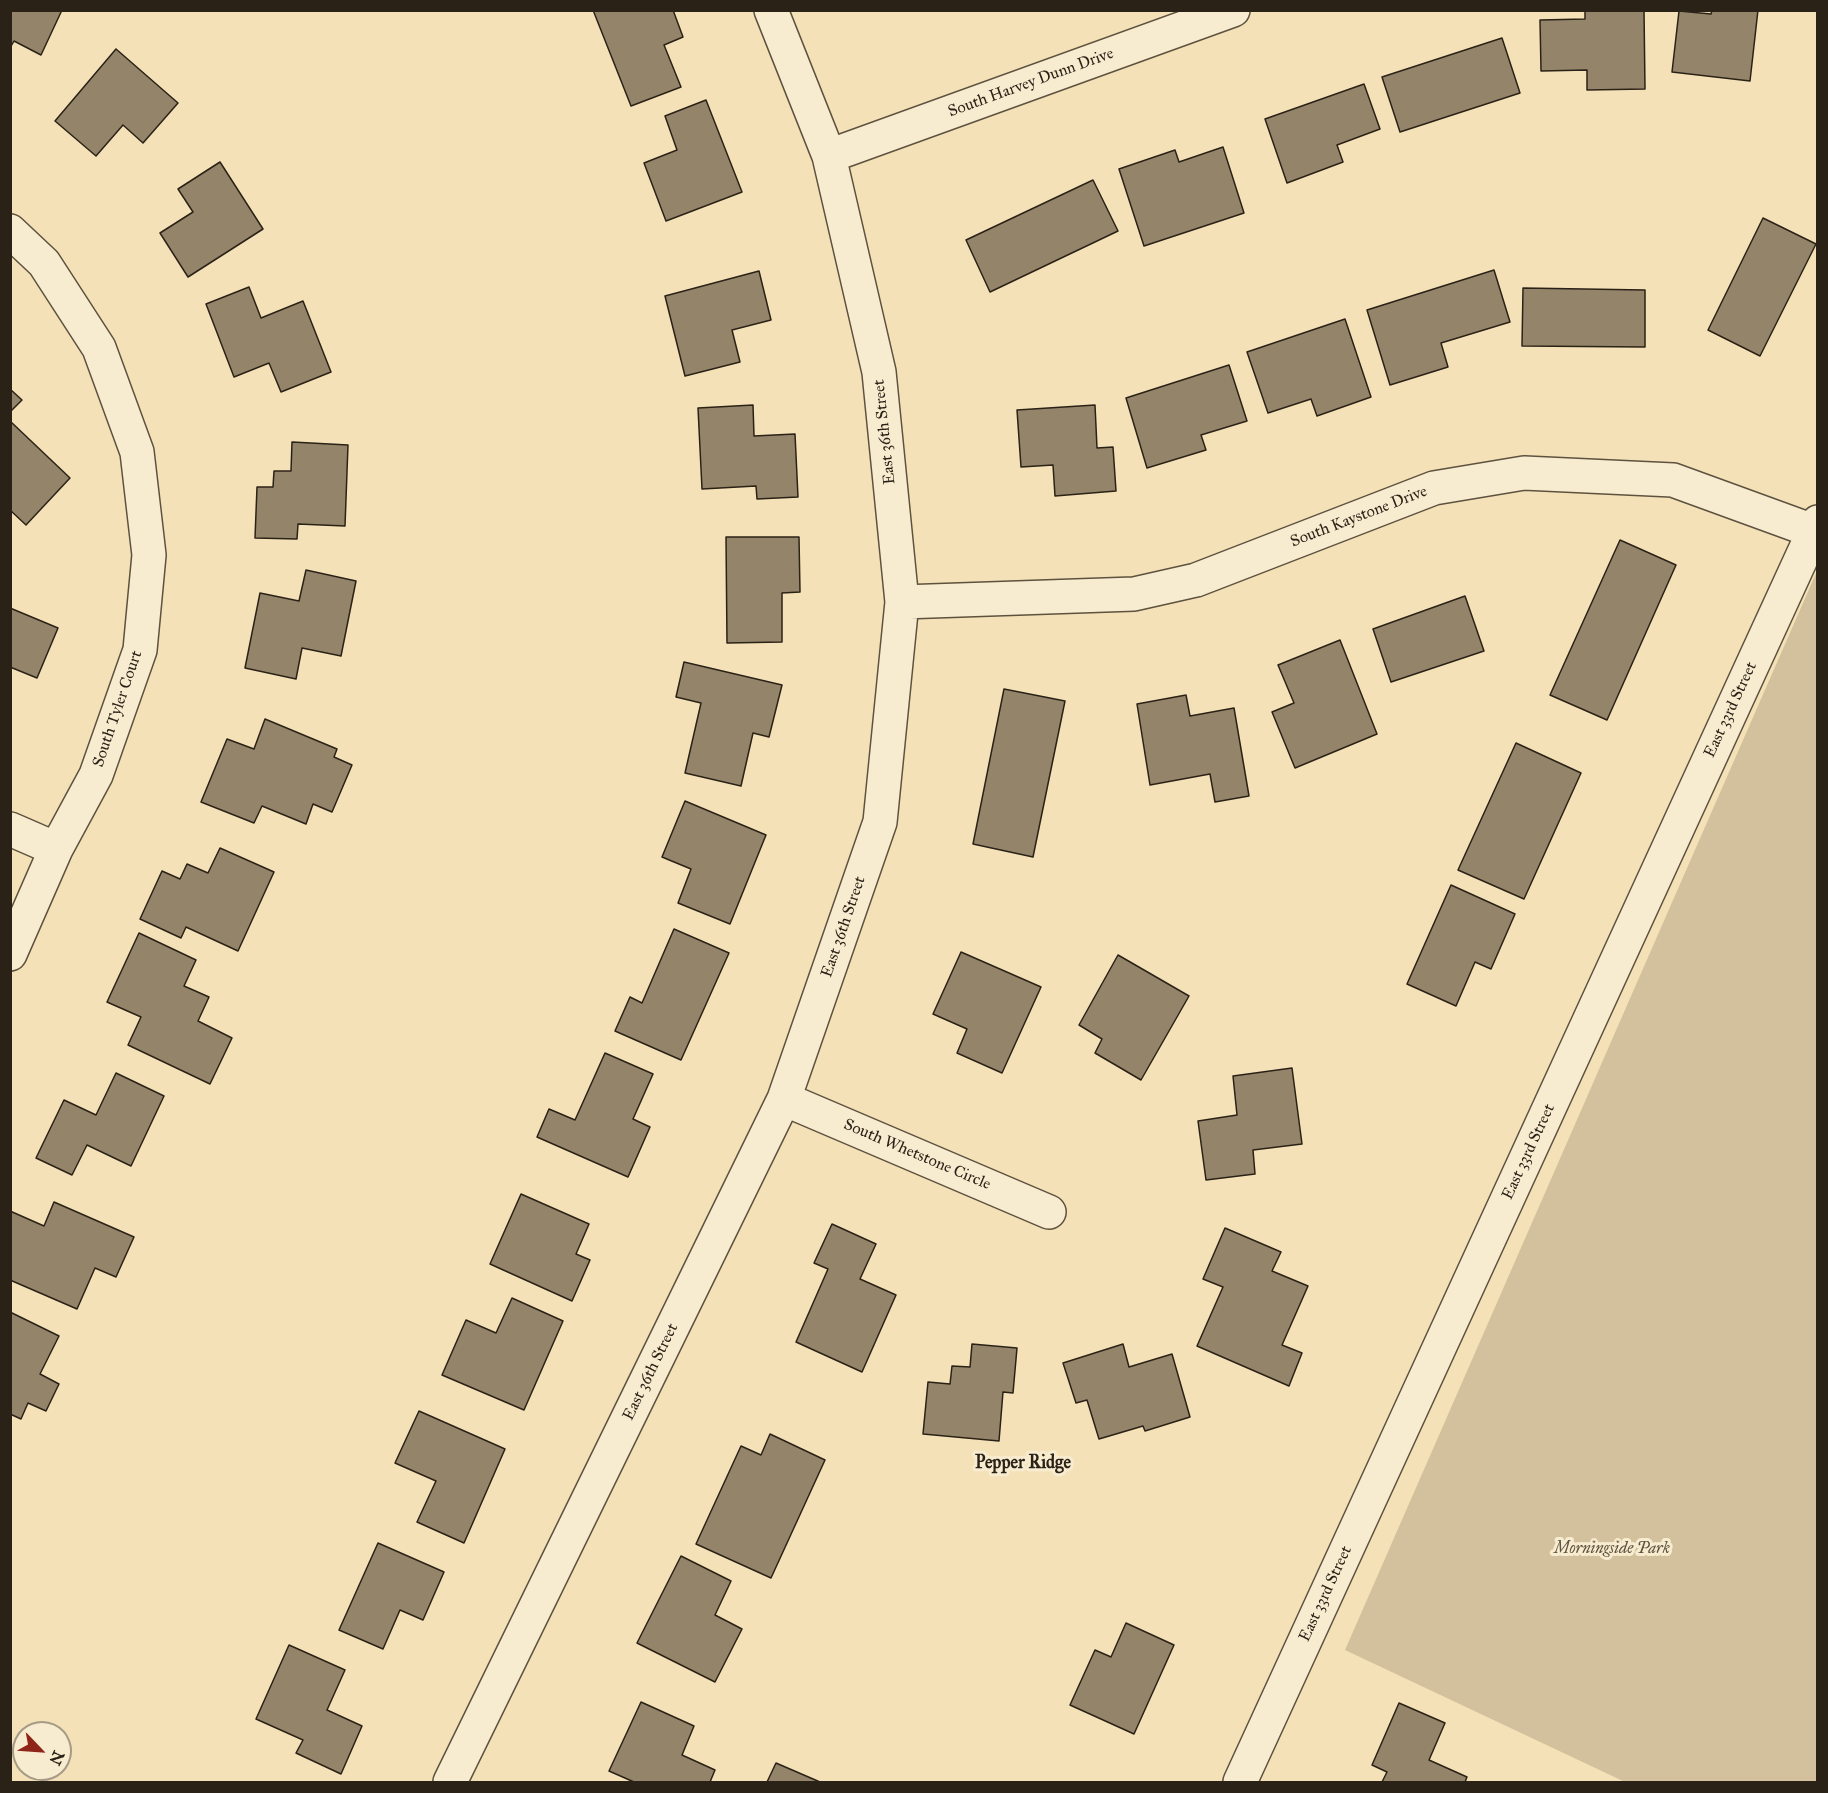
<!DOCTYPE html>
<style>
body{margin:0}
#map{position:relative;width:1828px;height:1793px;overflow:hidden;background:#f4e1b7;font-family:"IM FELL Great Primer",serif}
canvas{display:block}
.frame{position:absolute;inset:0;border:12px solid #2b2217;pointer-events:none}
.north{position:absolute;left:12px;top:1721px;width:60px;height:60px;box-sizing:border-box;background:#f8ecd0;border:2px solid #a69b86;border-radius:50%;rotate:115deg;font-size:16px;font-weight:700;line-height:24px;text-align:center;color:#2b2217}
.north::after{content:'';display:block;margin:auto;width:21px;height:27px;background:#8f2418;clip-path:polygon(50% 0,100% 100%,50% 72%,0 100%)}
</style>
<div id="map">
<canvas width="1828" height="1793"></canvas>
<div class="frame"></div>
<div class="north">N</div>
</div>
<script>
const c = document.querySelector('canvas').getContext('2d');
c.lineJoin = 'round';
function fill(path, color) { c.fillStyle = color; c.fill(path, 'evenodd'); }
const shape = rows => new Path2D(rows.map(r => 'M' + r).join(''));
function trace(path, color, width, dash) { c.strokeStyle = color; c.lineWidth = width; c.lineCap = dash ? 'butt' : 'round'; c.setLineDash(dash || []); c.stroke(path); }
function drawText(font, color, halo, rows, align = 'center') {
  c.font = font + ' "IM FELL Great Primer",serif'; c.lineWidth = 6; c.setLineDash([]); c.textBaseline = 'middle'; c.strokeStyle = halo; c.fillStyle = color; for (const [text, x, y, turn = 0] of rows) {
    c.save(); c.translate(x, y); c.rotate((+turn || 0) * Math.PI / 180); c.textAlign = isNaN(turn) ? turn : align; if (halo) c.strokeText(text, 0, 0); c.fillText(text, 0, 0); c.restore();
  }
}
const green = shape([
 [1817,571,1817,1782,1625,1782,1345,1650]
]);
const building = shape([
 [10,10,62,10,41,55,14,41,10,48,10,10],
 [593,10,673,10,683,37,664,45,681,87,631,106,593,10],
 [1585,10,1644,10,1645,89,1587,90,1587,70,1541,71,1540,20,1585,19,1585,10],
 [1712,10,1758,10,1750,81,1672,72,1679,11,1711,14,1712,10],
 [1502,38,1520,93,1400,132,1382,77,1502,38],
 [116,49,178,103,143,143,123,125,96,156,55,121,116,49],
 [1364,84,1380,129,1337,145,1343,162,1287,183,1265,119,1364,84],
 [706,100,742,192,666,221,644,163,677,150,665,116,706,100],
 [1223,147,1244,213,1144,246,1119,169,1175,150,1179,162,1223,147],
 [220,162,263,229,188,277,160,233,193,212,178,189,220,162],
 [1093,180,1118,231,990,292,966,240,1093,180],
 [1763,218,1816,244,1760,356,1708,330,1763,218],
 [1494,270,1510,322,1441,343,1448,367,1390,385,1367,310,1494,270],
 [759,271,771,320,732,330,740,362,685,376,665,296,759,271],
 [249,287,261,318,303,301,331,372,281,392,269,363,234,377,206,304,249,287],
 [1523,288,1645,290,1645,347,1522,346,1523,288],
 [1345,319,1371,397,1317,416,1311,399,1268,413,1247,352,1345,319],
 [1229,365,1247,421,1201,435,1206,450,1147,468,1126,398,1229,365],
 [10,389,22,400,10,412,10,389],
 [753,405,754,436,795,434,798,497,757,499,756,486,702,489,698,408,753,405],
 [1095,405,1097,448,1113,447,1116,491,1055,496,1053,465,1021,467,1017,410,1095,405],
 [10,421,70,478,26,525,10,510,10,421],
 [292,442,348,445,345,526,298,524,297,539,255,538,257,487,273,487,274,471,291,471,292,442],
 [726,537,799,537,800,592,782,593,782,642,727,643,726,537],
 [1620,540,1676,565,1607,720,1550,695,1620,540],
 [306,570,356,581,341,656,302,648,296,679,245,668,260,593,299,601,306,570],
 [1465,596,1484,651,1391,682,1373,629,1465,596],
 [10,608,58,628,37,678,10,667,10,608],
 [1340,640,1377,734,1295,768,1272,712,1294,703,1278,665,1340,640],
 [684,662,782,685,769,737,753,733,741,786,685,773,701,703,676,697,684,662],
 [1004,689,1065,701,1033,857,973,844,1004,689],
 [1186,695,1190,716,1234,708,1249,796,1215,802,1210,774,1150,785,1137,704,1186,695],
 [265,719,337,749,334,757,352,765,332,812,313,804,306,824,262,806,254,823,201,802,227,739,254,749,265,719],
 [1516,743,1581,773,1524,899,1458,870,1516,743],
 [685,801,766,835,730,924,678,903,691,869,662,857,685,801],
 [220,848,274,872,238,951,186,927,181,938,140,919,162,871,180,879,187,864,208,873,220,848],
 [1451,885,1515,914,1491,969,1475,962,1456,1006,1407,984,1451,885],
 [674,929,729,953,681,1060,615,1031,630,997,642,1003,674,929],
 [139,933,196,960,184,986,209,997,198,1021,232,1038,210,1084,128,1045,141,1017,107,1002,139,933],
 [961,952,1041,987,1002,1073,957,1053,967,1029,933,1014,961,952],
 [1118,955,1189,996,1141,1080,1095,1053,1102,1039,1079,1025,1118,955],
 [605,1053,653,1074,633,1119,650,1127,628,1177,537,1137,549,1109,575,1120,605,1053],
 [1292,1068,1302,1144,1253,1150,1255,1174,1206,1180,1198,1121,1237,1115,1233,1076,1292,1068],
 [116,1073,164,1096,131,1166,87,1145,72,1175,36,1158,64,1100,96,1115,116,1073],
 [521,1194,589,1224,576,1254,590,1260,572,1301,490,1264,521,1194],
 [54,1202,134,1237,116,1277,95,1268,77,1309,10,1280,10,1211,44,1226,54,1202],
 [832,1224,876,1244,860,1279,896,1295,862,1372,796,1342,828,1269,814,1263,832,1224],
 [1225,1228,1281,1252,1272,1271,1308,1286,1282,1345,1302,1353,1289,1386,1197,1346,1223,1287,1203,1279,1225,1228],
 [512,1298,563,1321,524,1410,442,1375,466,1320,496,1333,512,1298],
 [10,1312,59,1336,40,1374,59,1384,46,1411,28,1403,21,1419,10,1414,10,1312],
 [972,1344,1017,1348,1013,1393,1003,1392,999,1441,923,1434,928,1382,950,1384,952,1366,970,1367,972,1344],
 [1123,1344,1129,1367,1172,1354,1190,1417,1145,1431,1143,1426,1099,1439,1087,1400,1076,1403,1063,1363,1123,1344],
 [419,1411,505,1449,464,1543,417,1522,436,1481,395,1463,419,1411],
 [770,1434,825,1460,771,1578,696,1544,741,1446,761,1455,770,1434],
 [378,1543,444,1572,423,1620,400,1610,383,1649,339,1630,378,1543],
 [681,1556,731,1581,715,1615,742,1629,715,1682,637,1643,681,1556],
 [1126,1623,1174,1645,1134,1734,1070,1705,1095,1650,1111,1657,1126,1623],
 [289,1645,345,1670,327,1710,362,1726,341,1774,296,1753,303,1740,256,1719,289,1645],
 [641,1702,694,1726,682,1755,715,1770,710,1782,634,1782,609,1771,641,1702],
 [1399,1703,1445,1723,1429,1760,1467,1777,1465,1782,1382,1782,1387,1772,1372,1765,1399,1703],
 [776,1763,820,1782,767,1782,776,1763]
]);
const minor = shape([
 [829,156,1233,10],
 [10,231,44,263,99,348,137,452,149,555,140,650,96,775,56,849,10,954],
 [902,602,1134,594,1196,580,1434,488,1524,473,1673,480,1813,531],
 [10,829,56,849],
 [784,1099,1049,1212],
 [450,1782,784,1099,880,822,902,602,879,372,829,156,771,10]
]);
const tertiary = shape([
 [1240,1782,1818,522]
]);
const streetNames = [
 ["South Harvey Dunn Drive",1031,83,-20],
 ["East 36th Street",885,432,-96],
 ["South Kaystone Drive",1359,517,-21],
 ["South Tyler Court",118,709,-71],
 ["East 33rd Street",1731,710,-65],
 ["East 36th Street",844,927,-71],
 ["East 33rd Street",1529,1152,-65],
 ["South Whetstone Circle",917,1155,23],
 ["East 36th Street",651,1372,-64],
 ["East 33rd Street",1326,1594,-65]
];
const parkNames = [
 ["Morningside Park",1612,1549]
];
const neighbourhoodNames = [
 ["Pepper Ridge",1023,1464]
];
fill(green, '#d2c19c');
fill(building, '#94856a');
trace(building, '#2b2217', 1.5);
trace(minor, '#5d523f', 36);
trace(tertiary, '#5d523f', 36);
trace(minor, '#f8ecd0', 33);
trace(tertiary, '#f8ecd0', 33);
drawText('16px', '#2b2217', '#f8ecd0', streetNames);
drawText('italic 16px', '#5d523f', '#f8ecd0', parkNames);
drawText('bold 18px', '#2b2217', '#f8ecd0', neighbourhoodNames);
</script>
